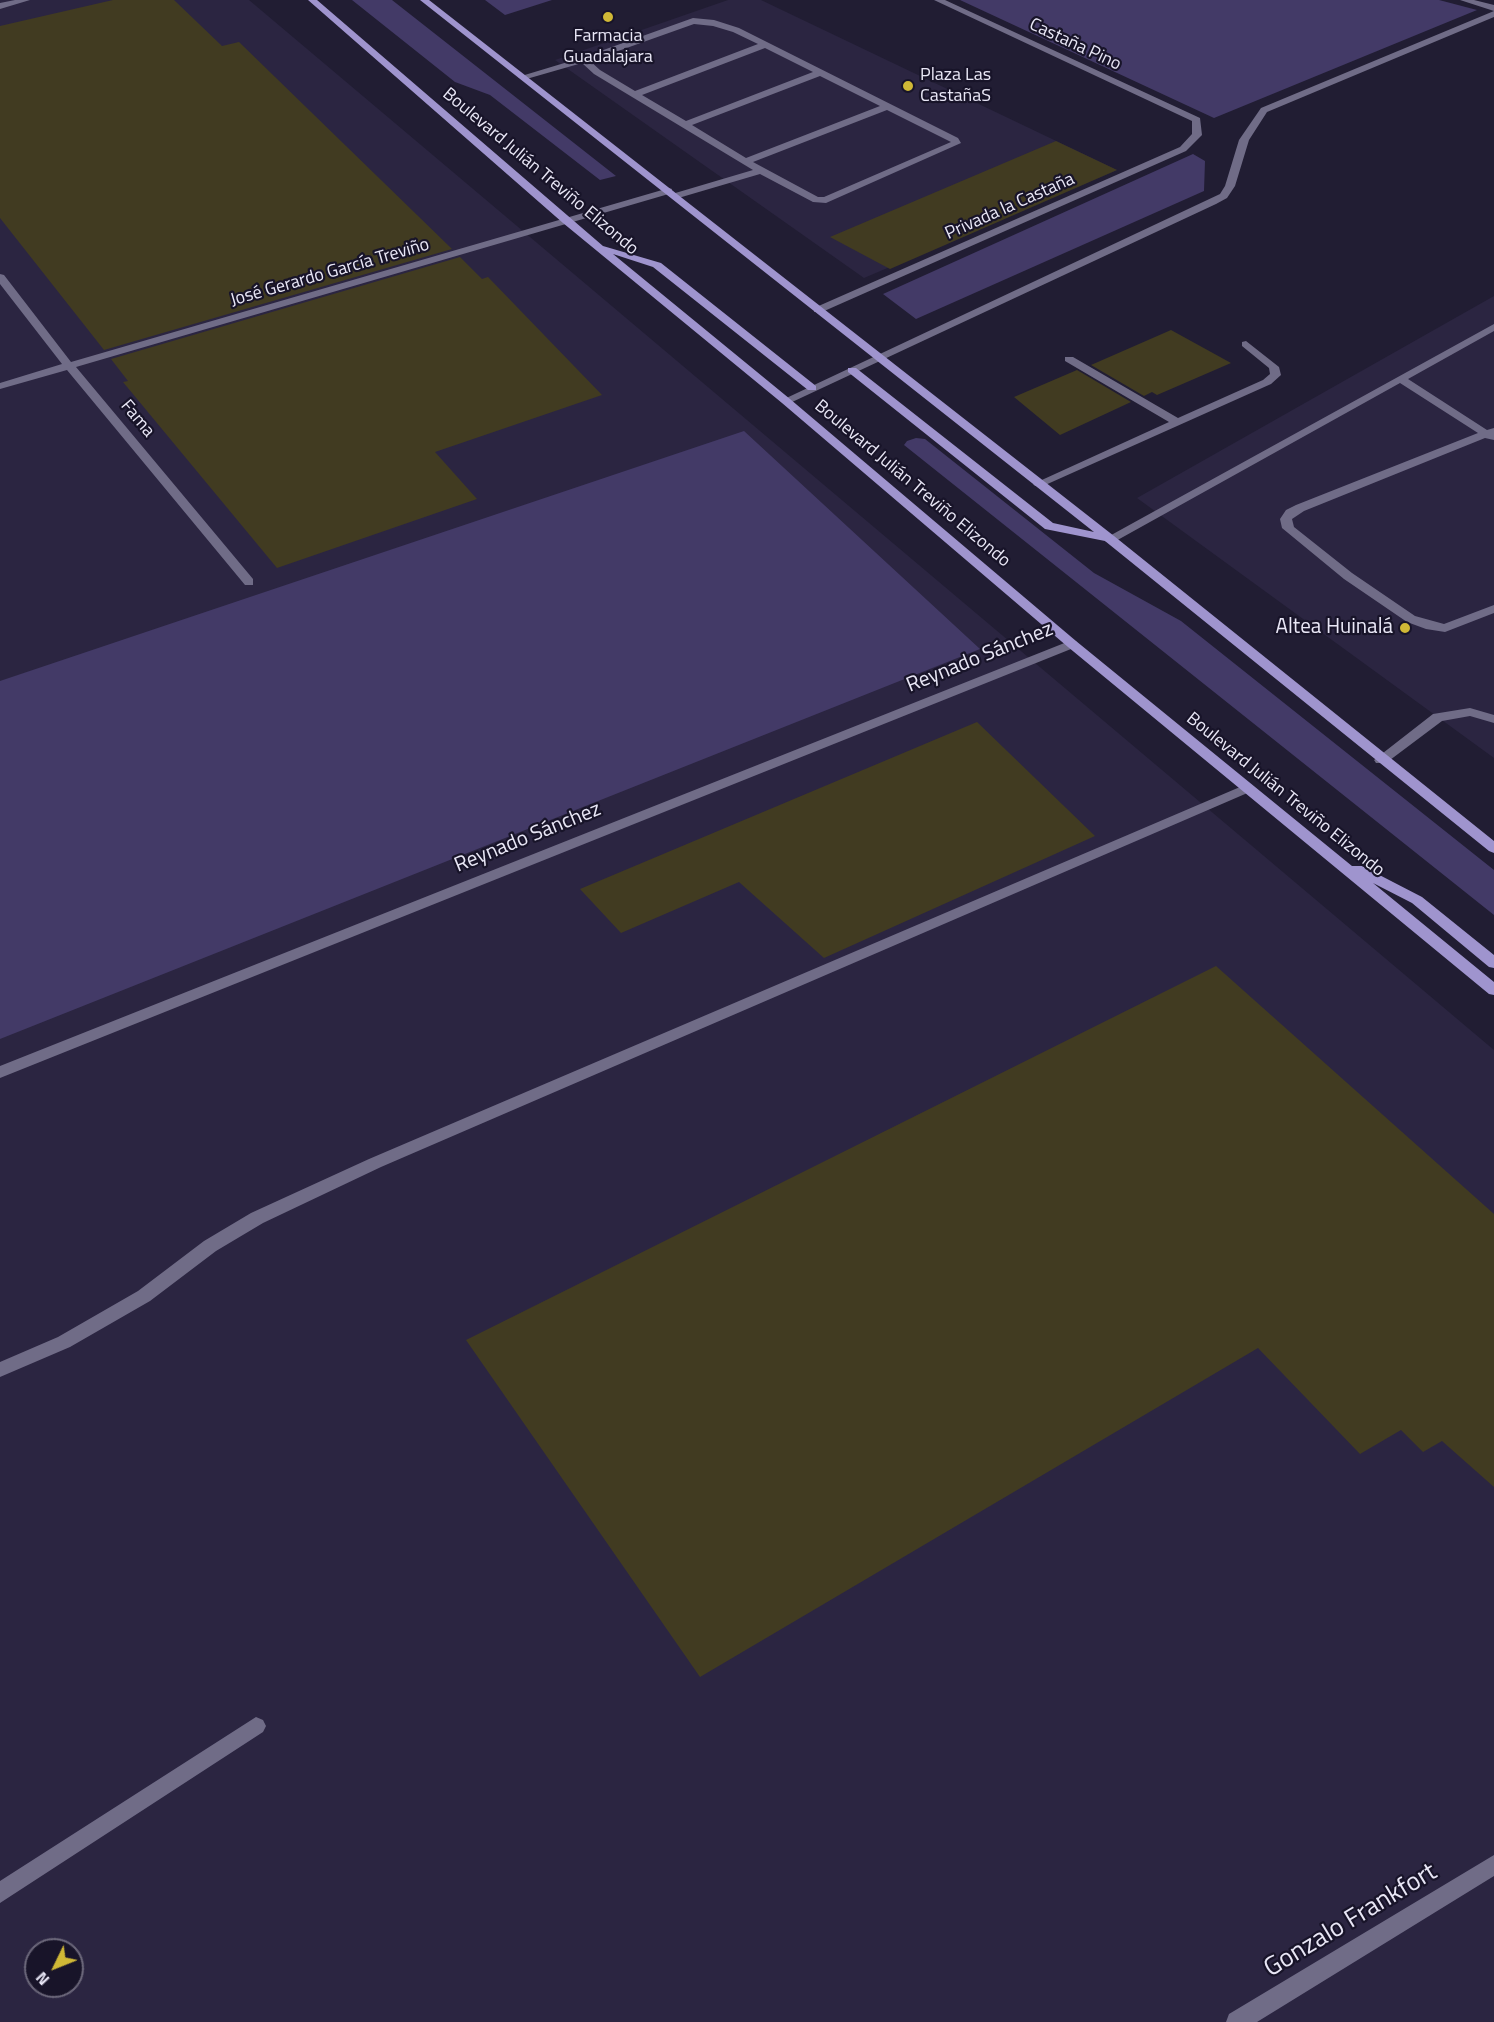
<!DOCTYPE html>
<meta charset="utf-8">
<style>
body{margin:0}
#map{position:relative;width:1494px;height:2022px;overflow:hidden;background:#211d33;font-family:"Titillium Web",sans-serif}
canvas{display:block}
.north{position:absolute;left:24px;top:1938px;width:60px;height:60px;box-sizing:border-box;background:#181429;border:2px solid #6c687b;border-radius:50%;rotate:227deg;font-size:16px;font-weight:700;line-height:24px;text-align:center;color:#e9e7f6}
.north::after{content:'';display:block;margin:auto;width:21px;height:27px;background:#d0b836;clip-path:polygon(50% 0,100% 100%,50% 72%,0 100%)}
</style>
<div id="map">
<canvas width="1494" height="2022"></canvas>
<div class="north">N</div>
</div>
<script>
const c = document.querySelector('canvas').getContext('2d');
c.lineJoin = 'round';
function fill(path, color) { c.fillStyle = color; c.fill(path, 'evenodd'); }
const shape = rows => new Path2D(rows.map(r => 'M' + r).join(''));
function trace(path, color, width, dash) { c.strokeStyle = color; c.lineWidth = width; c.lineCap = dash ? 'butt' : 'round'; c.setLineDash(dash || []); c.stroke(path); }
function drawText(font, color, halo, rows, align = 'center') {
  c.font = font + ' "Titillium Web",sans-serif'; c.lineWidth = 4.5; c.setLineDash([]); c.textBaseline = 'middle'; c.strokeStyle = halo; c.fillStyle = color; for (const [text, x, y, turn = 0] of rows) {
    c.save(); c.translate(x, y); c.rotate((+turn || 0) * Math.PI / 180); c.textAlign = isNaN(turn) ? turn : align; if (halo) c.strokeText(text, 0, 0); c.fillText(text, 0, 0); c.restore();
  }
}
const built = shape([
 [0,0,249,0,1494,1050,1494,2022,0,2022],
 [36,1950,72,1950,72,1986,36,1986],
 [728,0,761,0,1117,170,864,278,555,60],
 [1494,296,1494,758,1137,498]
]);
const green = shape([
 [352,0,392,0,616,176,600,180,490,95,455,82],
 [485,0,552,0,505,15],
 [960,0,1439,0,1477,10,1214,118],
 [1193,154,1205,161,1204,191,916,319,883,294],
 [744,431,980,649,0,1039,0,681],
 [916,438,925,439,1094,573,1181,621,1494,870,1494,915,904,445,907,441]
]);
const building = shape([
 [113,0,174,0,222,46,239,42,452,249,104,350,0,218,0,26],
 [1056,141,1117,170,890,269,830,237],
 [460,257,482,279,488,277,602,395,435,452,477,499,277,568,123,382,128,381,111,359],
 [1171,330,1231,363,1157,395,1152,392,1144,396,1091,365],
 [1077,370,1131,402,1060,435,1014,397],
 [977,722,1095,836,824,958,739,882,621,933,580,889],
 [1216,966,1494,1214,1494,1487,1442,1441,1423,1452,1401,1430,1360,1454,1258,1348,700,1677,466,1340]
]);
const minor = shape([
 [15,0,30,0,0,9,0,3,15,0],
 [934,0,945,0,1200,118,1202,135,1186,151,822,312,814,312,814,308,1180,147,1192,134,1192,121,934,0],
 [1460,0,1474,0,1494,5,1494,11,1460,0],
 [1494,11,1494,17,1267,112,1249,140,1235,186,1227,198,1216,204,790,403,786,404,780,401,1220,194,1225,186,1239,140,1261,108,1494,11],
 [693,18,714,20,739,28,958,138,961,143,826,203,813,202,760,174,675,199,672,198,672,194,753,170,594,74,582,63,523,80,518,77,581,58,693,18],
 [694,24,713,26,733,32,758,44,635,91,600,70,590,61,694,24],
 [765,48,813,72,686,121,642,95,765,48],
 [820,76,880,106,746,158,692,125,820,76],
 [887,110,951,142,824,197,818,197,753,162,887,110],
 [669,188,672,189,672,193,76,367,253,579,253,585,245,585,67,370,0,389,0,383,62,364,0,284,0,274,4,275,71,362,669,188],
 [1494,324,1494,331,1408,379,1487,430,1494,428,1494,440,1485,438,1304,511,1292,519,1294,527,1352,573,1415,616,1444,624,1494,605,1494,613,1445,632,1426,629,1407,622,1344,579,1282,528,1280,519,1286,510,1296,505,1478,433,1400,383,1114,542,1106,542,1104,539,1494,324],
 [1246,341,1279,367,1281,375,1271,384,1043,486,1035,486,1033,484,1169,422,1065,361,1065,357,1073,357,1178,418,1263,380,1270,374,1269,368,1242,346,1242,342,1246,341],
 [1072,640,1076,641,1078,644,1076,647,0,1078,0,1066,1072,640],
 [1470,708,1494,715,1494,723,1470,716,1442,721,1386,763,1376,763,1374,760,1433,714,1470,708],
 [1247,784,1254,788,1252,791,381,1167,263,1223,216,1251,150,1301,70,1347,0,1377,0,1362,58,1337,138,1291,204,1241,251,1213,369,1159,1247,784],
 [256,1717,263,1720,266,1726,263,1732,0,1903,0,1881,256,1717],
 [1494,1855,1494,1876,1257,2022,1226,2022,1229,2014,1494,1855]
]);
const major = shape([
 [308,0,317,0,603,246,661,263,816,386,816,390,808,390,653,267,613,254,790,399,1076,641,1352,866,1362,866,1422,897,1494,955,1494,968,1489,967,1412,903,1373,883,1494,982,1494,995,1489,994,1068,647,782,403,563,223,308,0],
 [420,0,429,0,1114,536,1494,841,1494,853,1489,851,1105,541,1045,529,848,372,848,368,856,368,1053,523,1094,532,420,0]
]);
const markers = [
 [608,17,6,"#d0b836"],
 [908,86,6,"#d0b836"],
 [1405,628,6,"#d0b836"]
];
const farPoinames = [
 ["Farmacia",608,37],
 ["Guadalajara",608,58],
 ["Plaza Las",920,76,"left"],
 ["CastañaS",920,97,"left"]
];
const farStreetnames = [
 ["Castaña Pino",1075,45,25],
 ["Boulevard Julián Treviño Elizondo",540,172,40],
 ["Privada la Castaña",1010,207,-24],
 ["José Gerardo García Treviño",330,273,-16],
 ["Fama",137,419,50],
 ["Boulevard Julián Treviño Elizondo",912,484,40],
 ["Boulevard Julián Treviño Elizondo",1285,795,39]
];
const poiNames = [
 ["Altea Huinalá",1393,628]
];
const streetNames = [
 ["Reynado Sánchez",980,658,-22],
 ["Reynado Sánchez",528,838,-22]
];
const nearStreetnames = [
 ["Gonzalo Frankfort",1351,1921,-31]
];
fill(built, '#2b2541');
fill(green, '#433a67');
fill(building, '#413b21');
fill(minor, '#706c87');
fill(major, '#9f94ce');
for (const [x, y, r, color] of markers) { const dot = new Path2D(); dot.arc(x, y, r, 0, 2 * Math.PI); c.fillStyle = color; c.fill(dot); trace(dot, '#181429', 2); }
drawText('18px', '#e9e7f6', '#181429', farPoinames);
drawText('18px', '#e9e7f6', '#181429', farStreetnames);
drawText('21px', '#e9e7f6', '#181429', poiNames, 'right');
drawText('21px', '#e9e7f6', '#181429', streetNames);
drawText('26px', '#e9e7f6', '#181429', nearStreetnames);
</script>
